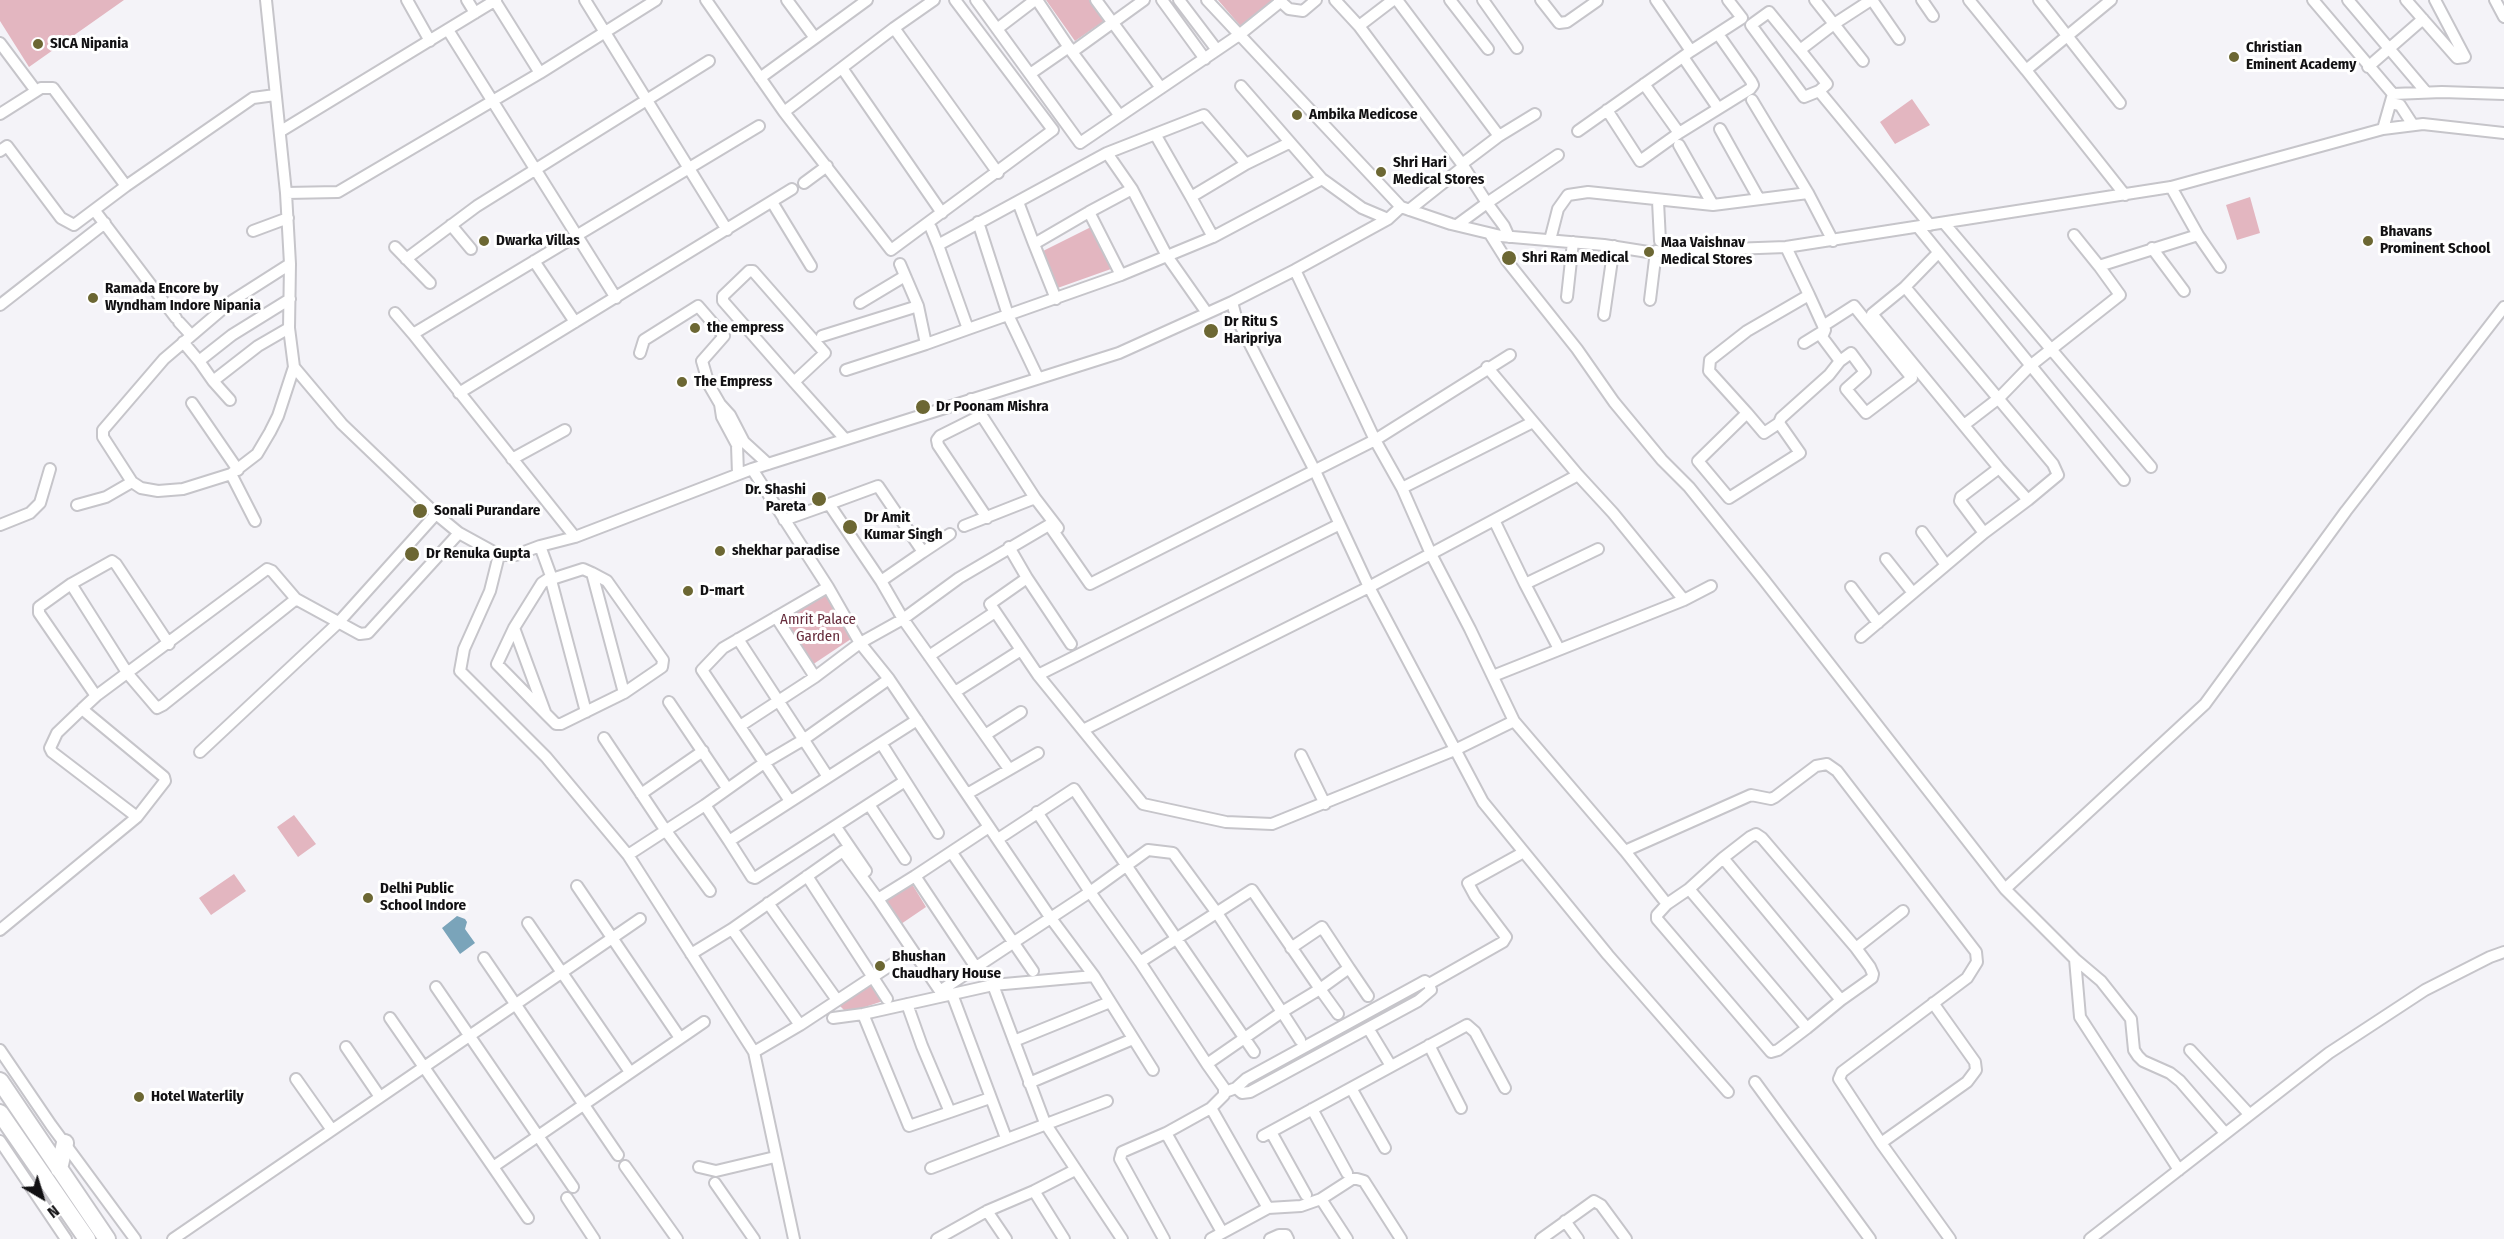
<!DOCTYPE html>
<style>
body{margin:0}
#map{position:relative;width:2504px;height:1239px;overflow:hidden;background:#f4f3f8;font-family:"Fira Sans Condensed",sans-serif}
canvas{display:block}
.north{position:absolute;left:12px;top:1167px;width:60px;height:60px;-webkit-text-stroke:4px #fff;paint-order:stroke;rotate:142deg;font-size:16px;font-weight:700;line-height:24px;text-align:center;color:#121113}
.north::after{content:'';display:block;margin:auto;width:21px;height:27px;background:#121113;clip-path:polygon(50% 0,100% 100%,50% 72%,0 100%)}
</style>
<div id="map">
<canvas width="2504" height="1239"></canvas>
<div class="north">N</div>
</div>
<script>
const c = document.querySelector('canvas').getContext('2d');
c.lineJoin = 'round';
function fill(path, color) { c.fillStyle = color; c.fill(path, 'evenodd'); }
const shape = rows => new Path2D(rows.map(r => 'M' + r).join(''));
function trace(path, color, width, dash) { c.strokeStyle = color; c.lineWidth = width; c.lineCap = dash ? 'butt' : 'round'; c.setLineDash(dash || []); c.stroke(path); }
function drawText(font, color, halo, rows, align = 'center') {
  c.font = font + ' "Fira Sans Condensed",sans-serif'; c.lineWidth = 6; c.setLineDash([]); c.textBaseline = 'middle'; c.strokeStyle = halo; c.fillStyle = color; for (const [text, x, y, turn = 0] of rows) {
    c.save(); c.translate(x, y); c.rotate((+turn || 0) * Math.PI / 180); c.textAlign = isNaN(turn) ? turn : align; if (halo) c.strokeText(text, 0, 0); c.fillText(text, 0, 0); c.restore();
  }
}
const green = shape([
 [0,0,124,0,29,67,0,21],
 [1046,0,1089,0,1104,21,1075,41],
 [1218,0,1271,0,1273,3,1243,29],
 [1912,99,1930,125,1895,144,1880,122],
 [2250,197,2260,233,2237,240,2226,205],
 [1093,226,1111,269,1052,290,1039,253],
 [825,592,851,639,812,665,785,621],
 [294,815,316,844,298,857,277,827],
 [234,874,246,891,211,915,199,898],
 [912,884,926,907,901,924,884,899],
 [870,982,883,1001,847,1013,839,1005]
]);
const water = shape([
 [457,916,465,919,467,922,465,929,475,943,460,954,442,928]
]);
const minor = shape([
 [266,0,286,193,290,264,289,328,294,367,342,424,436,514,459,533,499,555,516,555,540,546,575,537,752,469,1119,353,1232,302,1295,270,1388,219,1401,207],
 [407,0,430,41],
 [467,0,475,13],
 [585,0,727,230],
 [706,0,784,112,894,28,998,173],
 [787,0,815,38,867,0],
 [976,0,1080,143,1217,50],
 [1037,0,1072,52,1144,0],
 [1096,0,1161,88],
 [1162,0,1205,59],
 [1179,0,1217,50,1239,35,1280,2],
 [1207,0,1401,207,1451,224,1501,236,1604,245,1648,252,1786,247,2171,187,2383,129,2423,124,2504,133],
 [1279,0,1289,9,1303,11,1316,0],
 [1335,0,1359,26,1462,164,1487,203,1558,155],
 [1397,0,1499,136,1535,114],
 [1450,0,1488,49],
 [1483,0,1517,48],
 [1541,0,1559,23,1567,22,1597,1],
 [1656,0,1691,51],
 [1872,0,1899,39],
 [1922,0,1933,16],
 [1969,0,2026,70],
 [2039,0,2120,103],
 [2111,0,2026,70,2125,195],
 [2313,0,2393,94,2383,129],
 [2348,0,2426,92],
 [2406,0,2457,58,2465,57,2435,0],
 [2495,0,2504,17],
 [495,1,540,73],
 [1359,26,1393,0],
 [894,28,934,0],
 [997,29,1035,0],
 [448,30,616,298],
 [0,43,36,91],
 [1800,50,1827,84,1819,91,1804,97,1751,25,1769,12,1800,50,1834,24,1815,0],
 [1072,52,1120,116],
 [1683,57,1718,108],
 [1863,61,1834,24,1871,0],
 [2368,67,2423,19],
 [842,68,942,213],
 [1030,74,1069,47],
 [760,78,815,38],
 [1644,84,1679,133],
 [1241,86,1322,179],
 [1819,91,1930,225],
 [2393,94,2442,92,2504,94],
 [1752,100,1808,193,1833,241],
 [2391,103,2400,105,2413,125],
 [1607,110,1640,161,1679,133,1750,89,1753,85,1751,81,1718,34],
 [784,112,891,250,1053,130,955,0],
 [0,114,41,88,53,88,126,186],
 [1720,129,1759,199],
 [281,131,496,0],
 [1578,131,1691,51,1742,18,1728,0],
 [1155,134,1191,197],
 [1679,145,1713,205,1808,193],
 [0,151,7,146,61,218,74,225,126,186,253,98,275,95],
 [1107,153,1204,115,1246,164,1191,197,1213,237],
 [1246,164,1289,143],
 [1462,164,1499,136],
 [804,183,827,166],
 [2171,187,2198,235],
 [286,193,338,192,540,73,656,0],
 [1658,201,1660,241],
 [772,202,811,266],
 [1018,202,1034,244,1089,212,1121,275,968,329,938,245,1107,153,1132,189,1167,256,1207,313],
 [1409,210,1463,167],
 [95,211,176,318],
 [1089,212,1132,189],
 [978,222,1008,315,1038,378],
 [1944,223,2151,467],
 [451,225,471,249],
 [1457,225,1487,203,1504,226,1509,237],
 [1918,227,2124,480],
 [931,228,938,245],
 [253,231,288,218],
 [1490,234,1507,261,1577,349,1614,402,1662,460,1689,487,1764,580,2005,889],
 [2074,235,2099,266],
 [1550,240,1558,209,1568,195,1588,192,1713,205],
 [1034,244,1056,299],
 [395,247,430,283],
 [1786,247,1809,295,1747,331,1710,360,1709,371,1747,413,1698,461,1729,498,1800,453,1779,423,1781,418,1829,375,1840,361,1822,337,1825,330,1809,295],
 [2152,248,2184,291],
 [406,259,477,206,709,61],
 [534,261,575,322],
 [290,264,232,301,164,359,103,430,103,437,132,482,141,488,158,491,183,489,231,474,257,454,270,432,278,416,294,367],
 [900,264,918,306,926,344,968,329],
 [1295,270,1375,440,1402,488,1431,554,1470,629,1514,721,1625,851,1667,904],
 [1121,275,1213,237,1322,179,1362,208,1388,219],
 [1905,287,1938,253],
 [1567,297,1573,242],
 [1650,300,1656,251],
 [1232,302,1236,317,1315,471,1369,587,1483,802,1608,955,1728,1092],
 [860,303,905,276],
 [0,305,105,223],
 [395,313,413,334],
 [1604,315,1614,246],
 [179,322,191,335],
 [1823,326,1854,306,1912,378,1866,413,1846,389,1865,372,1851,353,1840,361],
 [289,328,258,346,213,381,199,361,232,335,290,299],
 [822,336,918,306],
 [183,342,199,361],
 [1804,343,1825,330],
 [640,353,644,340,698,306,724,336,702,361,709,385,720,404,730,415,744,442,768,464],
 [1487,367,1578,475,1613,513,1684,600],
 [846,370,926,344],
 [213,381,230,400],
 [794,382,825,353,753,271,749,271,723,296,723,301,794,382,845,439],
 [459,393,792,189],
 [971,399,1035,498],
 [192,403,238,470],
 [720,404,722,417,737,445,738,474],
 [1747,413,1764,433,1779,423],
 [980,416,940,436,937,440,938,445,987,518],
 [1964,425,1999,398,2030,366,2120,295,2099,266,2198,235,2220,267],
 [512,459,565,430],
 [752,469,828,587,860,643,889,679,1050,917,1094,976],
 [231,474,255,521],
 [1402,488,1533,422],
 [829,504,878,486,923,552,950,534],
 [77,505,106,497,132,482],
 [784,520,829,504,881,581,903,619,1009,769],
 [1494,520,1525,584,1598,549],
 [0,525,30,513,40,503,50,469],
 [964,526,1035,498,1058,528],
 [1922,532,1946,565],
 [1984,533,1960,501,1961,497,1999,468],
 [575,537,413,334,759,126],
 [540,546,551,576],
 [1009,547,1027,578,1071,644],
 [499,555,490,591,464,649,460,671,546,757,628,855,754,1052,794,1239],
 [1886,559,1913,593],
 [592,573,607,581,663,660,662,667,624,693],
 [1027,578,990,604,1038,675,1143,804,1226,822,1272,824,1457,749,1514,721],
 [548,579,542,583,514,628,497,664,547,715,556,724,561,724,624,693,592,573,583,569,555,578],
 [881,581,923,552],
 [71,584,128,674,157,708,163,705,296,599],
 [552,584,586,712],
 [1525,584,1559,649],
 [1851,587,1878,623],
 [776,617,815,677],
 [514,628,545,712],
 [1861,637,1984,533,2028,500,2058,475,2053,464,1905,287,1872,314,1999,468,2028,500],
 [738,639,828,777],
 [929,656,995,612],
 [1038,675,1338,525],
 [1493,676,1684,600,1711,586],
 [955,692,1021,650],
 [96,696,267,569,272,571,296,599,360,634,368,633,459,533],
 [669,702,727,788],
 [82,709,57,733,50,748,52,752,137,817],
 [740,726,815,677,860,643,903,619,959,578,1049,525,1090,584,1375,440,1510,355],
 [1083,730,1369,587,1578,475],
 [985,735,1021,712],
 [604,738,666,831,710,891],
 [881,743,917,720],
 [200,752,338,623,436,514],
 [1301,755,1325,804],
 [641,794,703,751],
 [967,794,1038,753],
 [790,801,702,670,723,648,828,587],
 [705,805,764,763,803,740,889,679],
 [870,806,905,859],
 [836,827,866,871],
 [998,839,1074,789,1254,1052],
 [729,841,752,877,755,878,905,781],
 [1625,851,1751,795,1771,799,1775,797,1816,766,1827,764,1837,771,1976,952,1977,962,1967,978,1842,1072,1839,1079,1881,1143,1950,1239],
 [952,853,1033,971],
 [628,855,705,805,729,841,881,743,938,833],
 [807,876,887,999],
 [577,886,680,1038],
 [1689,889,1667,904,1657,915,1657,919,1771,1052,1778,1050,1807,1028,1689,889,1723,858,1841,1000,1872,978,1873,974,1870,967,1856,948,1762,838,1756,834,1750,837,1723,858],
 [878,899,915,876],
 [768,903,837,1000],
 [528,923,630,1072],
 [732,929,800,1025],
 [0,930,137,817,165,781,164,777,82,709,96,696,39,613,39,607,71,584,112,561,116,564,169,644],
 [1291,948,1322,927,1349,968],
 [1856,948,1903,911],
 [691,954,732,929,843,851,878,899,940,991,1090,892,1148,850,1173,853,1217,913,1282,1012,1207,1064,1140,962,1090,892,1037,812],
 [484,958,618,1155],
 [2075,959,2101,981,2131,1019,2134,1050,2138,1056,2143,1061,2170,1073,2180,1081,2225,1133],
 [1140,962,1252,890,1320,989,1282,1012,1300,1040],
 [975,966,915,876,989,827],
 [1429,984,1503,942,1506,937,1475,896,1468,883,1524,852],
 [993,985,1045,1123,1122,1239],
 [436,987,573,1187],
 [952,994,1006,1138],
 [907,1004,922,1046,950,1112,990,1098],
 [863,1014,909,1126,950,1112],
 [1338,1014,1320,989,1349,968,1368,996],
 [390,1018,493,1167,704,1022],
 [833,1018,863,1014,993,985,1094,976,1153,1070],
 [1368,1028,1391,1066],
 [1807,1028,1841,1000],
 [1014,1041,1110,1002],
 [1429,1045,1461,1108],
 [346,1047,380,1097],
 [0,1050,51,1125,135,1239],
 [2190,1050,2249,1114],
 [754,1052,800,1025,912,951],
 [296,1079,332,1130],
 [1755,1082,1870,1239],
 [1029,1083,1133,1039],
 [1351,1088,1385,1148],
 [1225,1092,1236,1088,1246,1079,1425,981,1429,984,1431,990,1418,1001,1250,1092,1242,1093,1236,1088],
 [1211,1108,1268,1208],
 [1312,1109,1347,1173],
 [1271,1132,1306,1195],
 [1166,1133,1222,1232],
 [1263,1136,1467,1025,1475,1032,1505,1088],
 [0,1141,66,1239],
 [1881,1143,1967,1082,1976,1070,1975,1062,1933,1003],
 [625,1166,677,1239],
 [493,1167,528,1218],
 [699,1167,716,1171,775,1157],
 [931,1168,1107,1101],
 [2179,1170,2080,1017,2075,959,2005,889,2205,704,2346,511,2504,307],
 [715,1183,754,1239],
 [1034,1191,1064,1239],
 [567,1198,594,1239],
 [987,1211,1006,1239],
 [1565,1221,1578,1239],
 [173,1239,640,919],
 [937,1239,987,1211,1034,1191,1075,1170],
 [1164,1239,1120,1159,1122,1152,1166,1133,1211,1108,1224,1095,1224,1088,1207,1064],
 [1211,1239,1268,1208,1301,1206,1321,1199],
 [1270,1239,1279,1235,1286,1235,1288,1239],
 [1347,1239,1321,1199,1352,1179,1357,1179,1364,1181,1401,1239],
 [1541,1239,1594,1201,1601,1205,1626,1239],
 [2090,1239,2329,1053,2425,990,2490,957,2504,952]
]);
const highway = shape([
 [0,1081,107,1239],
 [0,1113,87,1239],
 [59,1169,65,1143]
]);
const markers = [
 [38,44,6,"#6c6733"],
 [2234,57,6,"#6c6733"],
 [1297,115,6,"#6c6733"],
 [1381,172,6,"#6c6733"],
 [484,241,6,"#6c6733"],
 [2368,241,6,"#6c6733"],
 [1649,252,6,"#6c6733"],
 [1509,258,8,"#6c6733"],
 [93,298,6,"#6c6733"],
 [695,328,6,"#6c6733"],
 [1211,331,8,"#6c6733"],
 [682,382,6,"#6c6733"],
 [923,407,8,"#6c6733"],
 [819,499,8,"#6c6733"],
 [420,511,8,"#6c6733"],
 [850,527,8,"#6c6733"],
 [720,551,6,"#6c6733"],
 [412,554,8,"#6c6733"],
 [688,591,6,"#6c6733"],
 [368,898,6,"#6c6733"],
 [880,966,6,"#6c6733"],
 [139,1097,6,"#6c6733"]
];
const poiNames = [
 ["SICA Nipania",50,44],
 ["Christian",2246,48],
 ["Eminent Academy",2246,65],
 ["Ambika Medicose",1309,115],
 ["Shri Hari",1393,163],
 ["Medical Stores",1393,180],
 ["Bhavans",2380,232],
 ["Prominent School",2380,249],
 ["Dwarka Villas",496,241],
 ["Maa Vaishnav",1661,243],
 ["Medical Stores",1661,260],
 ["Shri Ram Medical",1522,258],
 ["Ramada Encore by",105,289],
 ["Wyndham Indore Nipania",105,306],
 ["Dr Ritu S",1224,322],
 ["Haripriya",1224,339],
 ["the empress",707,328],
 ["The Empress",694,382],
 ["Dr Poonam Mishra",936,407],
 ["Dr. Shashi",806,490,"right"],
 ["Pareta",806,507,"right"],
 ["Sonali Purandare",434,511],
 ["Dr Amit",864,518],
 ["Kumar Singh",864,535],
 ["shekhar paradise",732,551],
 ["Dr Renuka Gupta",426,554],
 ["D-mart",700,591],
 ["Delhi Public",380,889],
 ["School Indore",380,906],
 ["Bhushan",892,957],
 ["Chaudhary House",892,974],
 ["Hotel Waterlily",151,1097]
];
const parkNames = [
 ["Amrit Palace",818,620],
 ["Garden",818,637]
];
fill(green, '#e3b6c0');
fill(water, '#7aa4ba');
trace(minor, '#c6c5ca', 14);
trace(highway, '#c6c5ca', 20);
trace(minor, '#fff', 10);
trace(highway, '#fff', 16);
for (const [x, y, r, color] of markers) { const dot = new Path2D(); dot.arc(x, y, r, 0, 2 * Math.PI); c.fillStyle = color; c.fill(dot); trace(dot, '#fff', 2); }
drawText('bold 15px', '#121113', '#fff', poiNames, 'left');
drawText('15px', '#662c3c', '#fff', parkNames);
</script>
